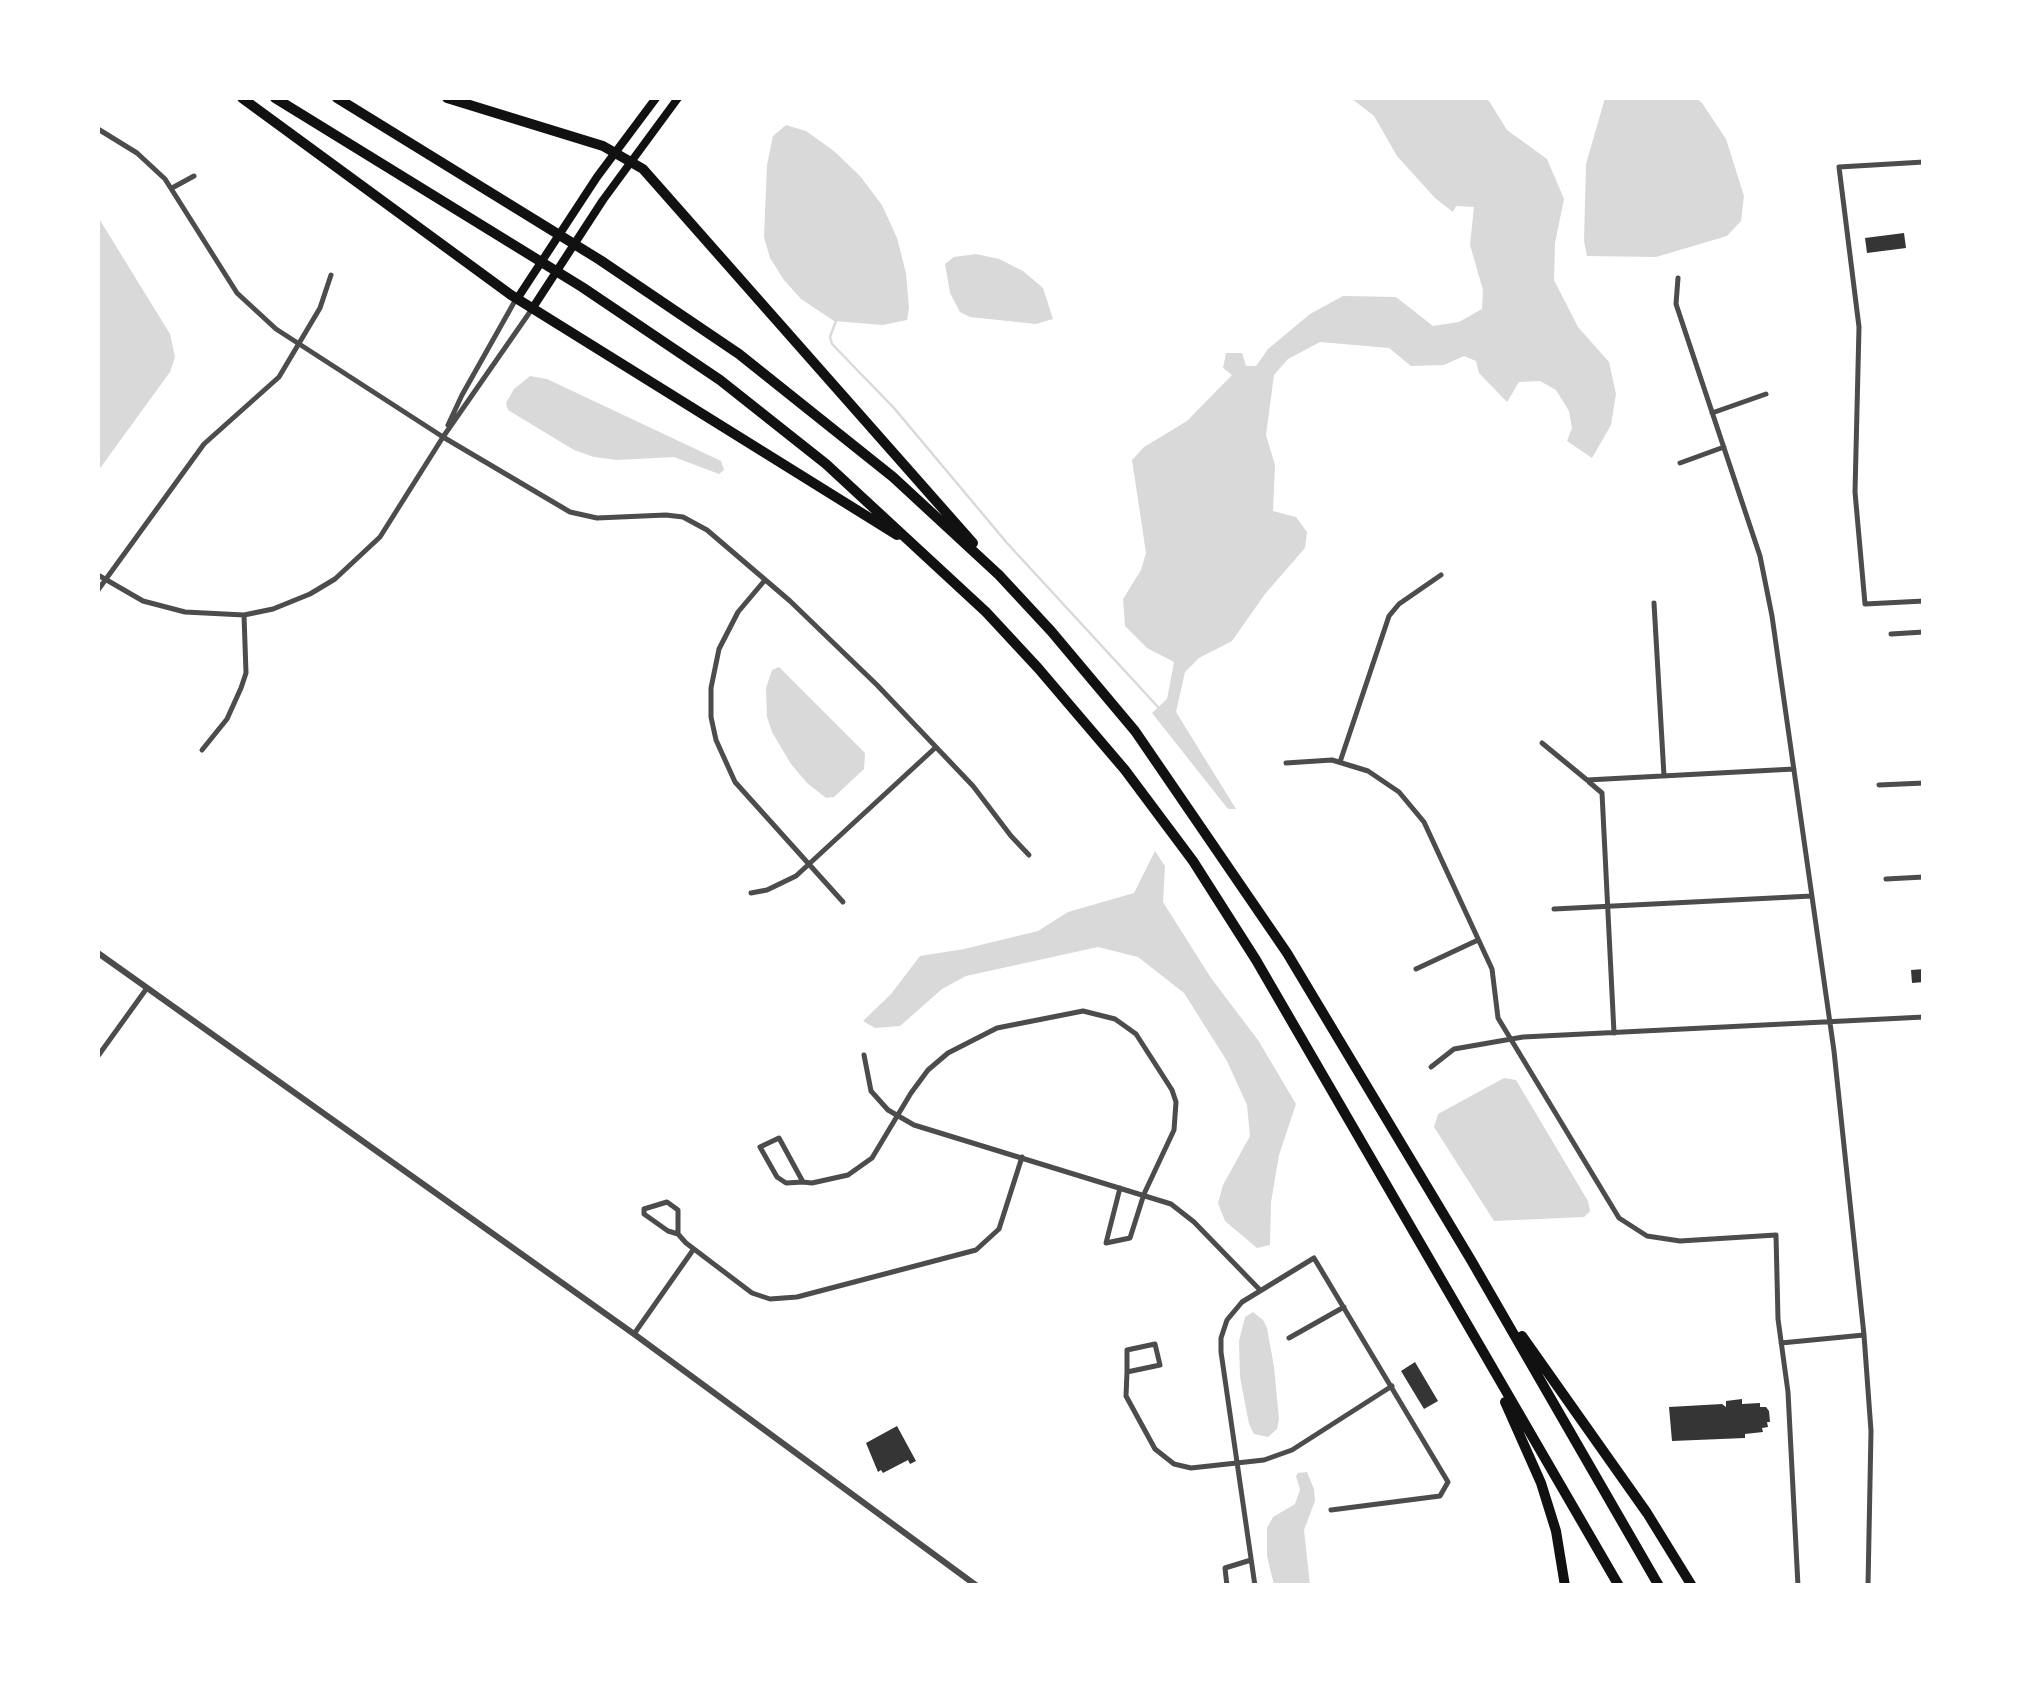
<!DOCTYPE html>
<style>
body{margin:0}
#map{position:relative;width:2021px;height:1683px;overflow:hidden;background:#fff;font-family:"Roboto Condensed",sans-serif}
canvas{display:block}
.frame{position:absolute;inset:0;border:100px solid #fff;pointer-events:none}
</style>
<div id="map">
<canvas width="2021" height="1683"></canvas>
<div class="frame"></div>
</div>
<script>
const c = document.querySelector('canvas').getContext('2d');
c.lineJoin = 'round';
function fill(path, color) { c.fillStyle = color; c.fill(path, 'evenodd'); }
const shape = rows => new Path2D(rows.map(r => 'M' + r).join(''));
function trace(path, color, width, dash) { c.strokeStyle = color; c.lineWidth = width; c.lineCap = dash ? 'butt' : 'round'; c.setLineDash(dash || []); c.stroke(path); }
const water = shape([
 [1351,98,1483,98,1489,101,1507,130,1547,159,1564,199,1555,243,1554,280,1578,327,1609,362,1616,394,1611,425,1592,458,1567,441,1572,428,1569,411,1556,390,1540,381,1519,382,1507,402,1479,373,1476,361,1464,356,1444,365,1411,366,1389,348,1320,342,1288,359,1274,375,1266,435,1275,465,1273,511,1296,517,1307,532,1305,548,1265,594,1232,641,1199,658,1185,672,1176,712,1236,809,1228,809,1152,713,1167,699,1174,662,1147,648,1125,626,1123,599,1141,570,1146,553,1132,460,1144,447,1187,421,1232,375,1223,368,1226,353,1242,353,1246,366,1256,366,1268,349,1310,314,1343,296,1396,297,1433,326,1459,322,1482,309,1483,290,1470,245,1474,207,1456,206,1453,212,1435,198,1397,156,1374,116],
 [1605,98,1696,98,1702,103,1726,139,1744,196,1741,221,1727,236,1656,257,1587,256,1584,241,1586,164],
 [786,125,806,131,834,151,860,176,882,205,897,238,906,273,909,308,907,320,883,325,834,321,801,299,784,280,770,258,764,237,767,165,773,136],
 [98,217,170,334,175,357,170,372,98,471],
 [976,254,999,259,1023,271,1043,288,1053,319,1036,324,970,317,960,312,950,293,945,264,954,257],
 [530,376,547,379,721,461,724,470,719,474,674,457,617,460,594,457,574,450,508,410,506,403,514,389],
 [779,667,865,753,864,769,834,797,826,798,807,783,791,764,772,732,767,717,766,688,772,670],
 [1155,851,1165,866,1163,902,1211,978,1258,1040,1296,1104,1279,1155,1271,1202,1270,1245,1257,1248,1225,1221,1218,1203,1223,1185,1250,1136,1247,1105,1227,1061,1184,993,1138,957,1098,947,966,976,942,989,900,1026,875,1028,863,1021,891,994,920,956,964,949,1038,931,1068,912,1134,893],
 [1504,1078,1516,1080,1588,1201,1590,1211,1584,1217,1494,1221,1434,1127,1438,1114],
 [1253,1312,1263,1320,1267,1328,1274,1367,1279,1419,1277,1429,1268,1437,1254,1434,1249,1424,1240,1377,1239,1341,1245,1317],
 [1307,1472,1314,1489,1315,1501,1304,1530,1310,1585,1274,1585,1267,1556,1267,1528,1273,1517,1295,1504,1300,1490,1296,1476,1298,1473]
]);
const stream = shape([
 [836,321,830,337,832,344,894,408,1007,543,1158,707]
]);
const building = shape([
 [1904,233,1906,248,1867,253,1865,238],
 [1924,969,1924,982,1912,983,1911,970],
 [1415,1362,1438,1401,1424,1409,1401,1371],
 [1742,1399,1742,1404,1760,1403,1760,1407,1766,1407,1769,1411,1770,1422,1767,1422,1768,1427,1762,1428,1763,1432,1745,1434,1745,1438,1672,1441,1669,1407,1722,1404,1726,1407,1726,1401],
 [897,1426,916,1461,910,1464,908,1460,883,1473,881,1470,878,1472,866,1443]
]);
const minor = shape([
 [98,129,137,153,165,179,237,293,276,329,443,437,570,512,597,518,666,515,683,517,707,530,790,601,877,685,973,786,1011,836,1029,855],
 [1924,162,1839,167,1859,327,1855,492,1865,604,1924,601],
 [172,188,194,176],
 [1678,278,1676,304,1760,556,1772,616,1834,1051,1864,1335,1871,1431,1868,1586],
 [1712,413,1766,394],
 [448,425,462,395,516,299],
 [1680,463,1724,447],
 [98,575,143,601,185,612,244,615,273,609,310,594,335,579,380,537,443,437,532,309],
 [765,580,738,612,719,649,711,688,711,717,716,740,735,782,843,902],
 [98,590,204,444,279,377,320,308,331,275],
 [1654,603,1664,776],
 [1891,634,1924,632],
 [1542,743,1587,780,1794,769],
 [202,750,227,719,241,688,246,673,244,615],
 [1340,762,1389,616,1399,604,1441,575],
 [1286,763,1332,760,1368,771,1399,792,1424,822,1492,969,1498,1018,1619,1218,1647,1236,1680,1241,1776,1235,1778,1319,1788,1392,1798,1586],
 [1589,782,1602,793,1614,1033],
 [1879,785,1924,783],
 [1886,879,1924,877],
 [751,893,767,890,796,876,935,748],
 [1554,909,1812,896],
 [1416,969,1478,940],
 [864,1055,871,1091,888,1110,914,1125,1171,1204,1194,1222,1260,1290],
 [98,1056,147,988],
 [1431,1067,1454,1049,1523,1037,1924,1017],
 [803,1182,786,1183,777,1177,760,1147,779,1138,803,1182,812,1183,848,1175,872,1158,911,1093,928,1070,948,1053,997,1028,1083,1011,1115,1019,1136,1034,1172,1090,1176,1102,1174,1130,1144,1194,1130,1238,1106,1243,1120,1188],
 [678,1234,668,1231,644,1214,644,1209,667,1202,678,1210,678,1234,686,1243,752,1293,770,1299,797,1297,976,1250,999,1229,1022,1157],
 [634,1334,693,1250],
 [1289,1338,1344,1307],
 [1781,1343,1864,1335],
 [1127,1372,1127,1350,1155,1344,1160,1365,1127,1372,1126,1396,1155,1449,1174,1464,1191,1468,1264,1460,1292,1450,1392,1386],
 [1227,1586,1225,1568,1251,1560],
 [1255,1586,1221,1352,1221,1338,1227,1320,1242,1302,1314,1258,1448,1482,1440,1496,1331,1510]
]);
const tertiary = shape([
 [98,953,634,1334,977,1586]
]);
const secondary = shape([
 [517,299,597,177,656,98],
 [532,309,603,200,678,98]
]);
const motorway = shape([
 [242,98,511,295,897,535],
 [275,98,582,287,720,380,826,464,986,612,1038,668,1125,770,1193,861,1256,960,1619,1586],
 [337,98,600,260,739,354,893,477,999,575,1051,631,1135,731,1287,953,1471,1260,1659,1586],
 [447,98,603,146,643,169,973,543],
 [1522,1336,1647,1513,1692,1586],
 [1505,1402,1541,1483,1556,1531,1565,1586]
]);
fill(water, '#d9d9d9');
trace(stream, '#d9d9d9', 2.5);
fill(building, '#353535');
trace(minor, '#4c4c4c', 5);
trace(tertiary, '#4c4c4c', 6);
trace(secondary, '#111', 8);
trace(motorway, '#111', 10);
</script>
